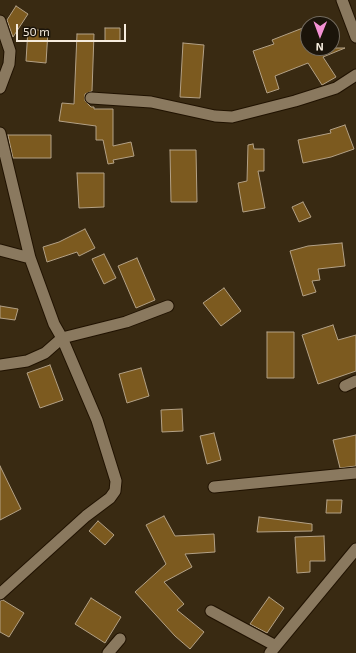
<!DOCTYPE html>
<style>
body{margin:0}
#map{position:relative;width:356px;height:653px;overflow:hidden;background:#392a12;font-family:"Exo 2",sans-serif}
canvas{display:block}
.north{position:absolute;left:300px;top:16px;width:40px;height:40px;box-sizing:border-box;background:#1b140a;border:1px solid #726a5e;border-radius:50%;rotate:181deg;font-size:11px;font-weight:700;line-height:16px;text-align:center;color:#f5ebdd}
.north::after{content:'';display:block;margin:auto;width:14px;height:18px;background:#f491d4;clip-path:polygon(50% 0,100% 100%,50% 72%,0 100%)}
.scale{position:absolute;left:16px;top:24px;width:110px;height:18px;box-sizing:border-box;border:2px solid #f5ebdd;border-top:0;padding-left:5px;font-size:12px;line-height:14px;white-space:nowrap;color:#f5ebdd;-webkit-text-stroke:3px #1b140a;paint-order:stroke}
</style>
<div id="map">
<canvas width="356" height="653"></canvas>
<div class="north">N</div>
<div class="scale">50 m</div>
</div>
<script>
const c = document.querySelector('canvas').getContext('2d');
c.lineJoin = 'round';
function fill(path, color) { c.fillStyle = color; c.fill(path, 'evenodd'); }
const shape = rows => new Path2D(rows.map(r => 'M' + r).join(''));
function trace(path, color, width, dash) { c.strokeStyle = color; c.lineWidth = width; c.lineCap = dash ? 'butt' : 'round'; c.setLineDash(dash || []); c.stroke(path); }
const building = shape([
 [16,6,28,14,13,37,7,20,16,6],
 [308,26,308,48,345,48,323,57,336,77,322,85,308,63,275,76,279,89,267,93,253,51,274,44,272,40,308,26],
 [105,28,120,28,120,41,105,41,105,28],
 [28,29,48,31,46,63,26,61,28,29],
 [77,34,94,34,92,91,85,94,85,101,91,107,94,107,94,109,113,109,113,146,131,142,134,156,113,160,114,163,108,164,103,140,96,140,96,126,59,121,62,103,74,104,77,34],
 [183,43,204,45,200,98,180,97,183,43],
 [345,125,354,149,331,157,303,163,298,140,331,133,330,130,345,125],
 [8,135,51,135,51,158,13,158,8,135],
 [253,144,254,149,264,149,264,171,258,171,265,208,243,212,238,183,247,181,248,145,253,144],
 [170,150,196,150,197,202,171,202,170,150],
 [77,173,104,173,104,207,79,208,77,173],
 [303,202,311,217,299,222,292,207,303,202],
 [85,229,95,248,79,256,77,252,47,262,43,247,59,242,85,229],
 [342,243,345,266,318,269,320,280,312,281,316,292,303,296,290,251,308,246,342,243],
 [104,254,116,278,104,284,92,259,104,254],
 [137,258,155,300,136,308,118,266,137,258],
 [224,288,241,311,221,326,203,303,224,288],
 [0,306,18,309,15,320,0,318,0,306],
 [333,325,338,340,356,335,356,371,318,384,302,335,333,325],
 [267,332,294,332,294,378,267,378,267,332],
 [50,365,63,400,40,408,27,373,50,365],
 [141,368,149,396,127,403,119,374,141,368],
 [182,409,183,431,162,432,161,410,182,409],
 [214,433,221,460,207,464,200,436,214,433],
 [356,435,356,466,340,468,333,440,356,435],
 [0,466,21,509,0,520,0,466],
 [327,500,342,500,341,513,326,513,327,500],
 [164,516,175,536,214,534,215,552,185,554,192,567,164,582,184,604,177,610,204,632,190,649,175,636,135,592,166,564,146,525,164,516],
 [259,517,312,524,312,531,257,532,259,517],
 [98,521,114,535,105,545,89,531,98,521],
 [324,536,325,561,310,561,310,572,297,573,295,537,324,536],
 [269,597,284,608,267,633,250,624,269,597],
 [91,598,121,617,105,643,75,624,91,598],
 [3,600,24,613,9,637,0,632,0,601,3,600]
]);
const minor = shape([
 [0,21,10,51,9,64,0,88],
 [91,98,151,102,215,116,232,117,295,101,336,88,356,75],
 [0,133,30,258,54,324,62,338,45,353,27,361,0,365],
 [0,250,30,258],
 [345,386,356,381],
 [214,487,356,473],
 [0,594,86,516,110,498,115,491,116,481,97,420,62,338,126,322,168,306],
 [211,611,276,646],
 [108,653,120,639],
 [270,653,356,549]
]);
const tertiary = shape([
 [342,0,356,37]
]);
fill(building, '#7c5a1f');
trace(building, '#b3a186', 1);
trace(minor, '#201200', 13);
trace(tertiary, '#201200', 13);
trace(minor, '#8a795f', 11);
trace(tertiary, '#8a795f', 11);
</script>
